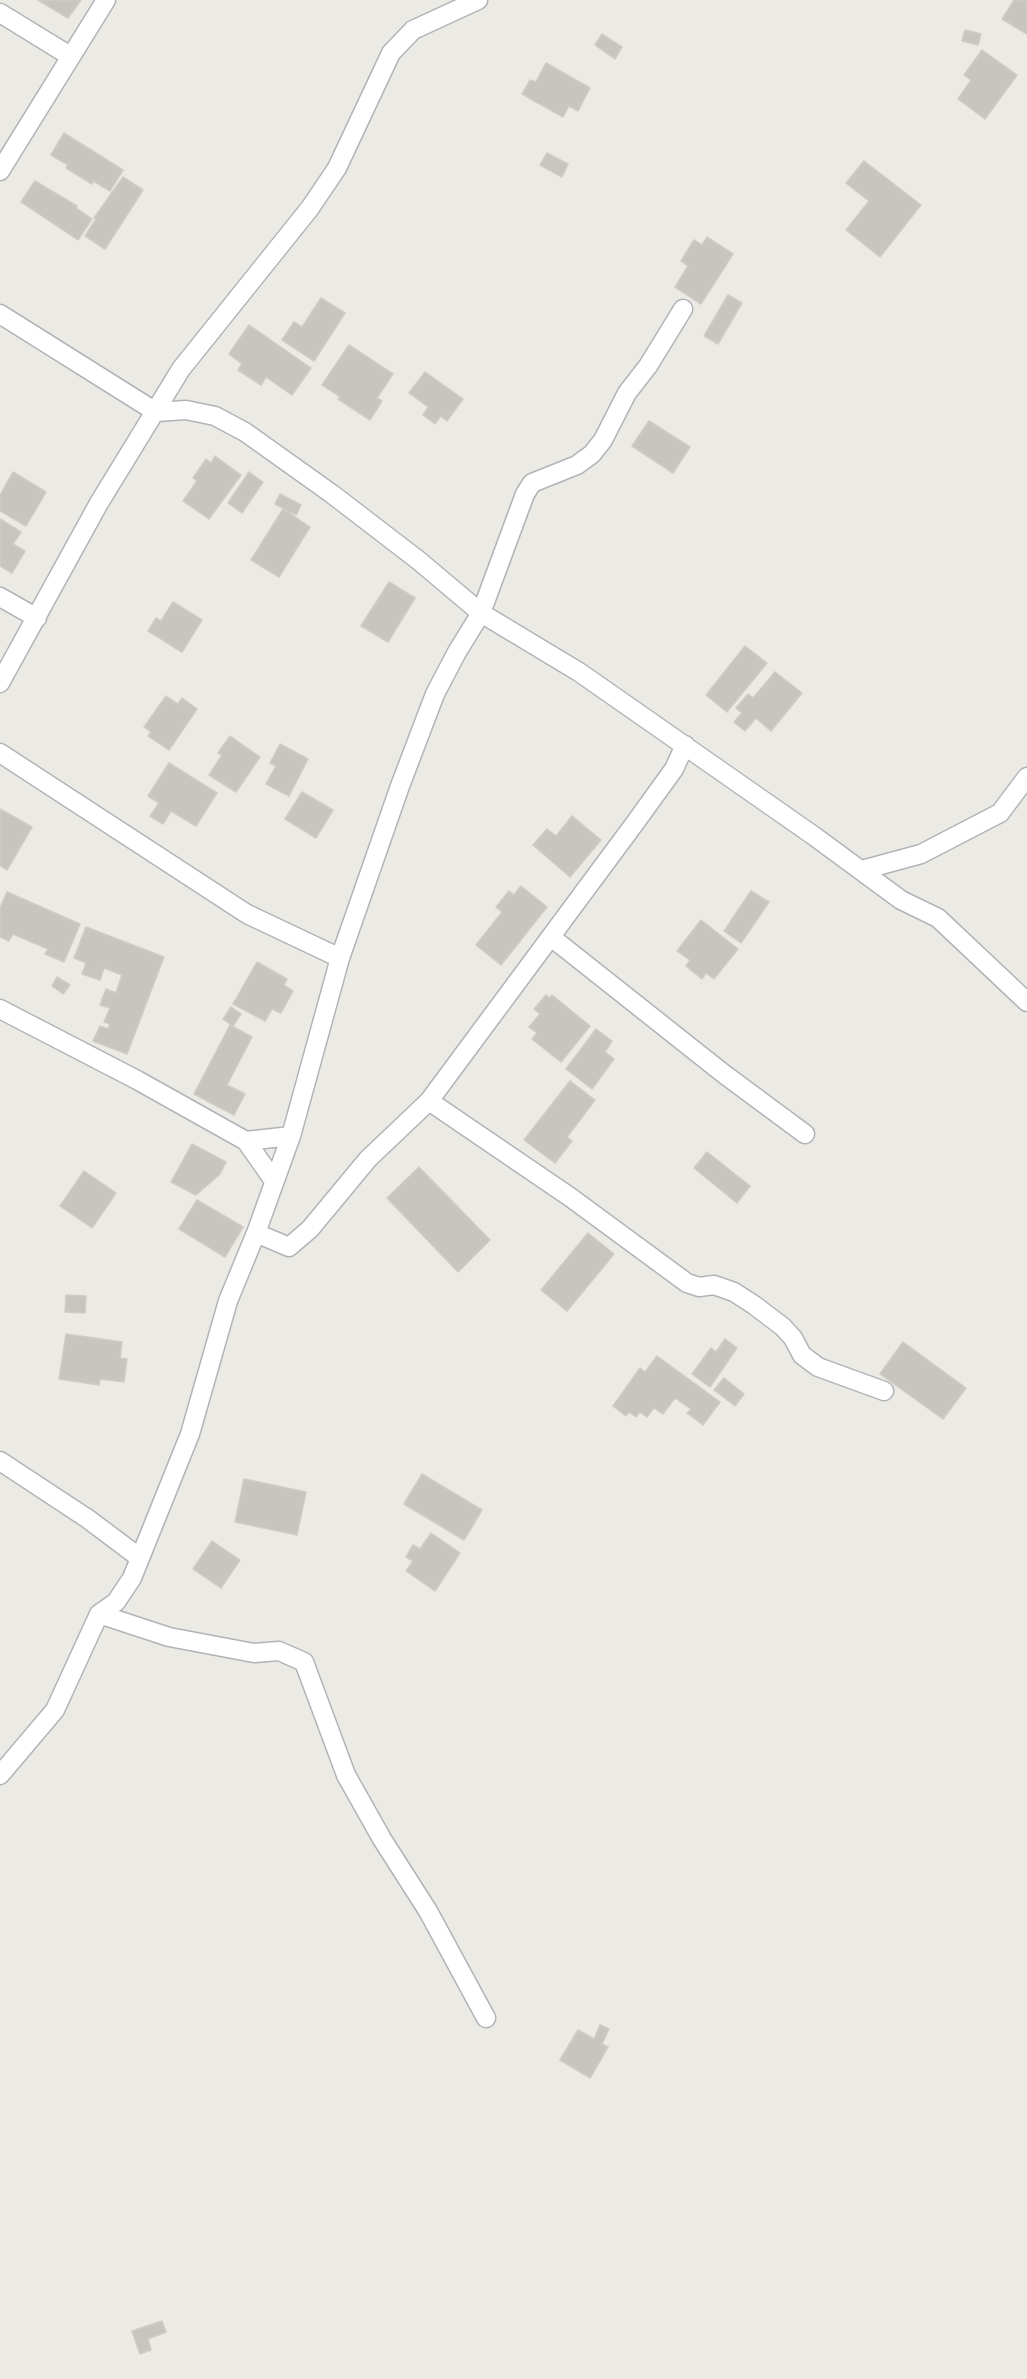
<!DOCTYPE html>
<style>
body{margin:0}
canvas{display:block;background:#eceae4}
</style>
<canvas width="1027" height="2379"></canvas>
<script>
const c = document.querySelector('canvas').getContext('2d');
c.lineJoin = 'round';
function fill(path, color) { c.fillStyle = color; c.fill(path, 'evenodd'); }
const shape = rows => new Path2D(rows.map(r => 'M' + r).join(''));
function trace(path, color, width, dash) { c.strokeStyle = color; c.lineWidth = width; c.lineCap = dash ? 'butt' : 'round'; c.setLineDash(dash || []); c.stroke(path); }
const building = shape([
 [38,0,81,0,68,18,38,0],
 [1014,0,1027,0,1027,34,1002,19,1014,0],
 [965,30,981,34,978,45,962,41,965,30],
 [602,34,622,47,615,59,595,45,602,34],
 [982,50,1017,75,985,119,958,99,971,80,964,75,982,50],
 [546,63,590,88,578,111,569,106,563,117,522,94,530,80,536,82,546,63],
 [64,133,123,170,110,191,93,181,92,184,66,168,68,165,51,155,64,133],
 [547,153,568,164,562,177,540,165,547,153],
 [864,161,921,205,880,257,846,230,869,201,846,183,864,161],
 [123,177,143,190,105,249,85,236,96,219,94,218,123,177],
 [35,181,77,206,76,208,92,219,78,240,21,202,35,181],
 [707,237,733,254,701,304,675,287,688,266,681,261,694,240,702,245,707,237],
 [728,295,742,303,718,344,704,336,728,295],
 [321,298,345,313,314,361,282,340,294,322,302,327,321,298],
 [249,325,311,368,292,395,266,377,261,385,238,370,242,364,229,354,249,325],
 [349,345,393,374,377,398,382,401,370,420,338,399,340,397,322,385,349,345],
 [425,372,463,399,447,421,441,416,435,424,423,415,428,407,409,393,425,372],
 [649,421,690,447,673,473,632,446,649,421],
 [215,456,241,475,209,519,183,501,197,481,193,478,206,459,211,463,215,456],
 [13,472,46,492,26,526,0,511,0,495,13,472],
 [249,472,263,482,242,513,228,503,249,472],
 [280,494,301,505,296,515,275,504,280,494],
 [283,509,310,527,279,577,251,560,283,509],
 [0,519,21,532,13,544,25,551,12,573,0,566,0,519],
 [389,582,415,598,388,642,361,626,389,582],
 [173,602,202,620,182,652,148,631,156,618,161,621,173,602],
 [745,646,767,663,727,712,706,695,745,646],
 [775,672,802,693,771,731,756,718,745,731,734,722,742,713,736,708,748,694,753,698,775,672],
 [166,696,178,704,182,698,197,709,169,750,148,736,151,732,144,727,166,696],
 [230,736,260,757,236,792,209,775,222,755,218,753,230,736],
 [280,744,308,759,289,796,266,784,276,766,270,763,280,744],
 [169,763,217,793,196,826,171,811,163,824,150,816,159,803,148,796,169,763],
 [302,792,333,810,316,838,285,819,302,792],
 [0,809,32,827,7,870,0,865,0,809],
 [572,816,601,840,570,877,533,845,547,829,556,836,572,816],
 [521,886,547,907,501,965,476,945,502,912,496,907,509,891,514,895,521,886],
 [751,891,769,902,741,943,724,931,751,891],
 [7,892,80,924,64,962,45,954,48,949,13,934,9,941,0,937,0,908,7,892],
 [701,920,738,949,714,979,706,973,702,979,686,966,690,960,677,951,701,920],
 [86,927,164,957,127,1054,93,1041,100,1026,108,1029,110,1024,104,1022,110,1008,100,1005,106,989,116,993,122,975,104,968,100,980,82,974,86,963,74,958,86,927],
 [257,962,287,979,284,985,293,991,281,1013,272,1009,265,1021,233,1004,257,962],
 [57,977,70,985,63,994,52,986,57,977],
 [546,995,550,998,552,995,590,1026,561,1062,532,1039,537,1033,529,1027,540,1014,534,1009,546,995],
 [231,1007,241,1014,233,1026,223,1019,231,1007],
 [230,1025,252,1037,227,1085,245,1094,234,1115,194,1094,230,1025],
 [596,1029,612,1041,605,1052,614,1059,592,1089,566,1069,596,1029],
 [570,1081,595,1100,567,1137,572,1141,555,1163,524,1140,570,1081],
 [192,1144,226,1162,220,1174,196,1195,171,1182,192,1144],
 [707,1152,750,1186,737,1203,694,1168,707,1152],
 [419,1167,490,1240,458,1272,387,1198,419,1167],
 [84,1171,116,1193,92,1228,60,1206,84,1171],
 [197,1200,243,1227,225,1257,179,1229,197,1200],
 [588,1233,614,1254,567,1311,541,1290,588,1233],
 [66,1295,86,1296,85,1313,65,1312,66,1295],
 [66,1334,122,1342,120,1358,127,1359,124,1382,100,1379,99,1385,59,1379,66,1334],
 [725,1339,737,1348,710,1387,692,1374,711,1348,716,1352,725,1339],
 [903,1342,966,1388,943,1419,880,1374,903,1342],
 [657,1356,720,1402,703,1425,687,1413,691,1409,675,1398,663,1414,654,1408,647,1417,640,1412,636,1417,629,1412,626,1416,613,1406,640,1368,645,1372,657,1356],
 [724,1378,744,1394,735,1406,714,1390,724,1378],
 [422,1474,482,1510,464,1540,404,1504,422,1474],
 [244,1479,306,1492,297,1535,235,1522,244,1479],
 [431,1533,460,1553,435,1591,406,1571,413,1561,406,1557,413,1545,420,1549,431,1533],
 [212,1541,240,1560,221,1588,193,1569,212,1541],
 [600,2025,609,2029,602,2044,608,2047,590,2078,560,2060,578,2030,594,2039,600,2025],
 [162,2321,166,2332,148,2339,151,2350,140,2354,132,2331,162,2321]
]);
const minor = shape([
 [0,13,70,56],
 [0,171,106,0],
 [0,314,156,412,186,410,215,416,245,432,332,494,418,560,481,613,579,672,814,836,901,900,938,918,1027,1002],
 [0,597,37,618],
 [0,683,99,503,181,369,310,208,337,168,391,53,413,30,478,0],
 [0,753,247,914,340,958],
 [862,870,921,854,1000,813,1027,777],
 [551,937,724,1074,805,1134],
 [0,1009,137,1080,246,1141,274,1181],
 [429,1101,570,1197,687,1283,699,1287,714,1285,734,1292,754,1305,783,1327,793,1338,802,1355,818,1367,884,1391],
 [246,1141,291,1136],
 [256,1233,289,1247,310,1229,368,1159,429,1101,635,823,674,769,685,745],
 [0,1461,88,1519,140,1558],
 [99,1614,169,1637,254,1653,279,1651,304,1662,346,1775,382,1839,428,1911,486,2018],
 [0,1775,55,1710,99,1614,116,1602,132,1578,190,1434,228,1301,256,1233,291,1136,340,958,400,786,435,694,457,652,481,613,525,494,532,483,577,465,592,454,603,440,627,393,648,366,683,309]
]);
fill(building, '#c8c5c0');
trace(building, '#d0cbc3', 1.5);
trace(minor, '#b1b4b7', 21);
trace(minor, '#fff', 18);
</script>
